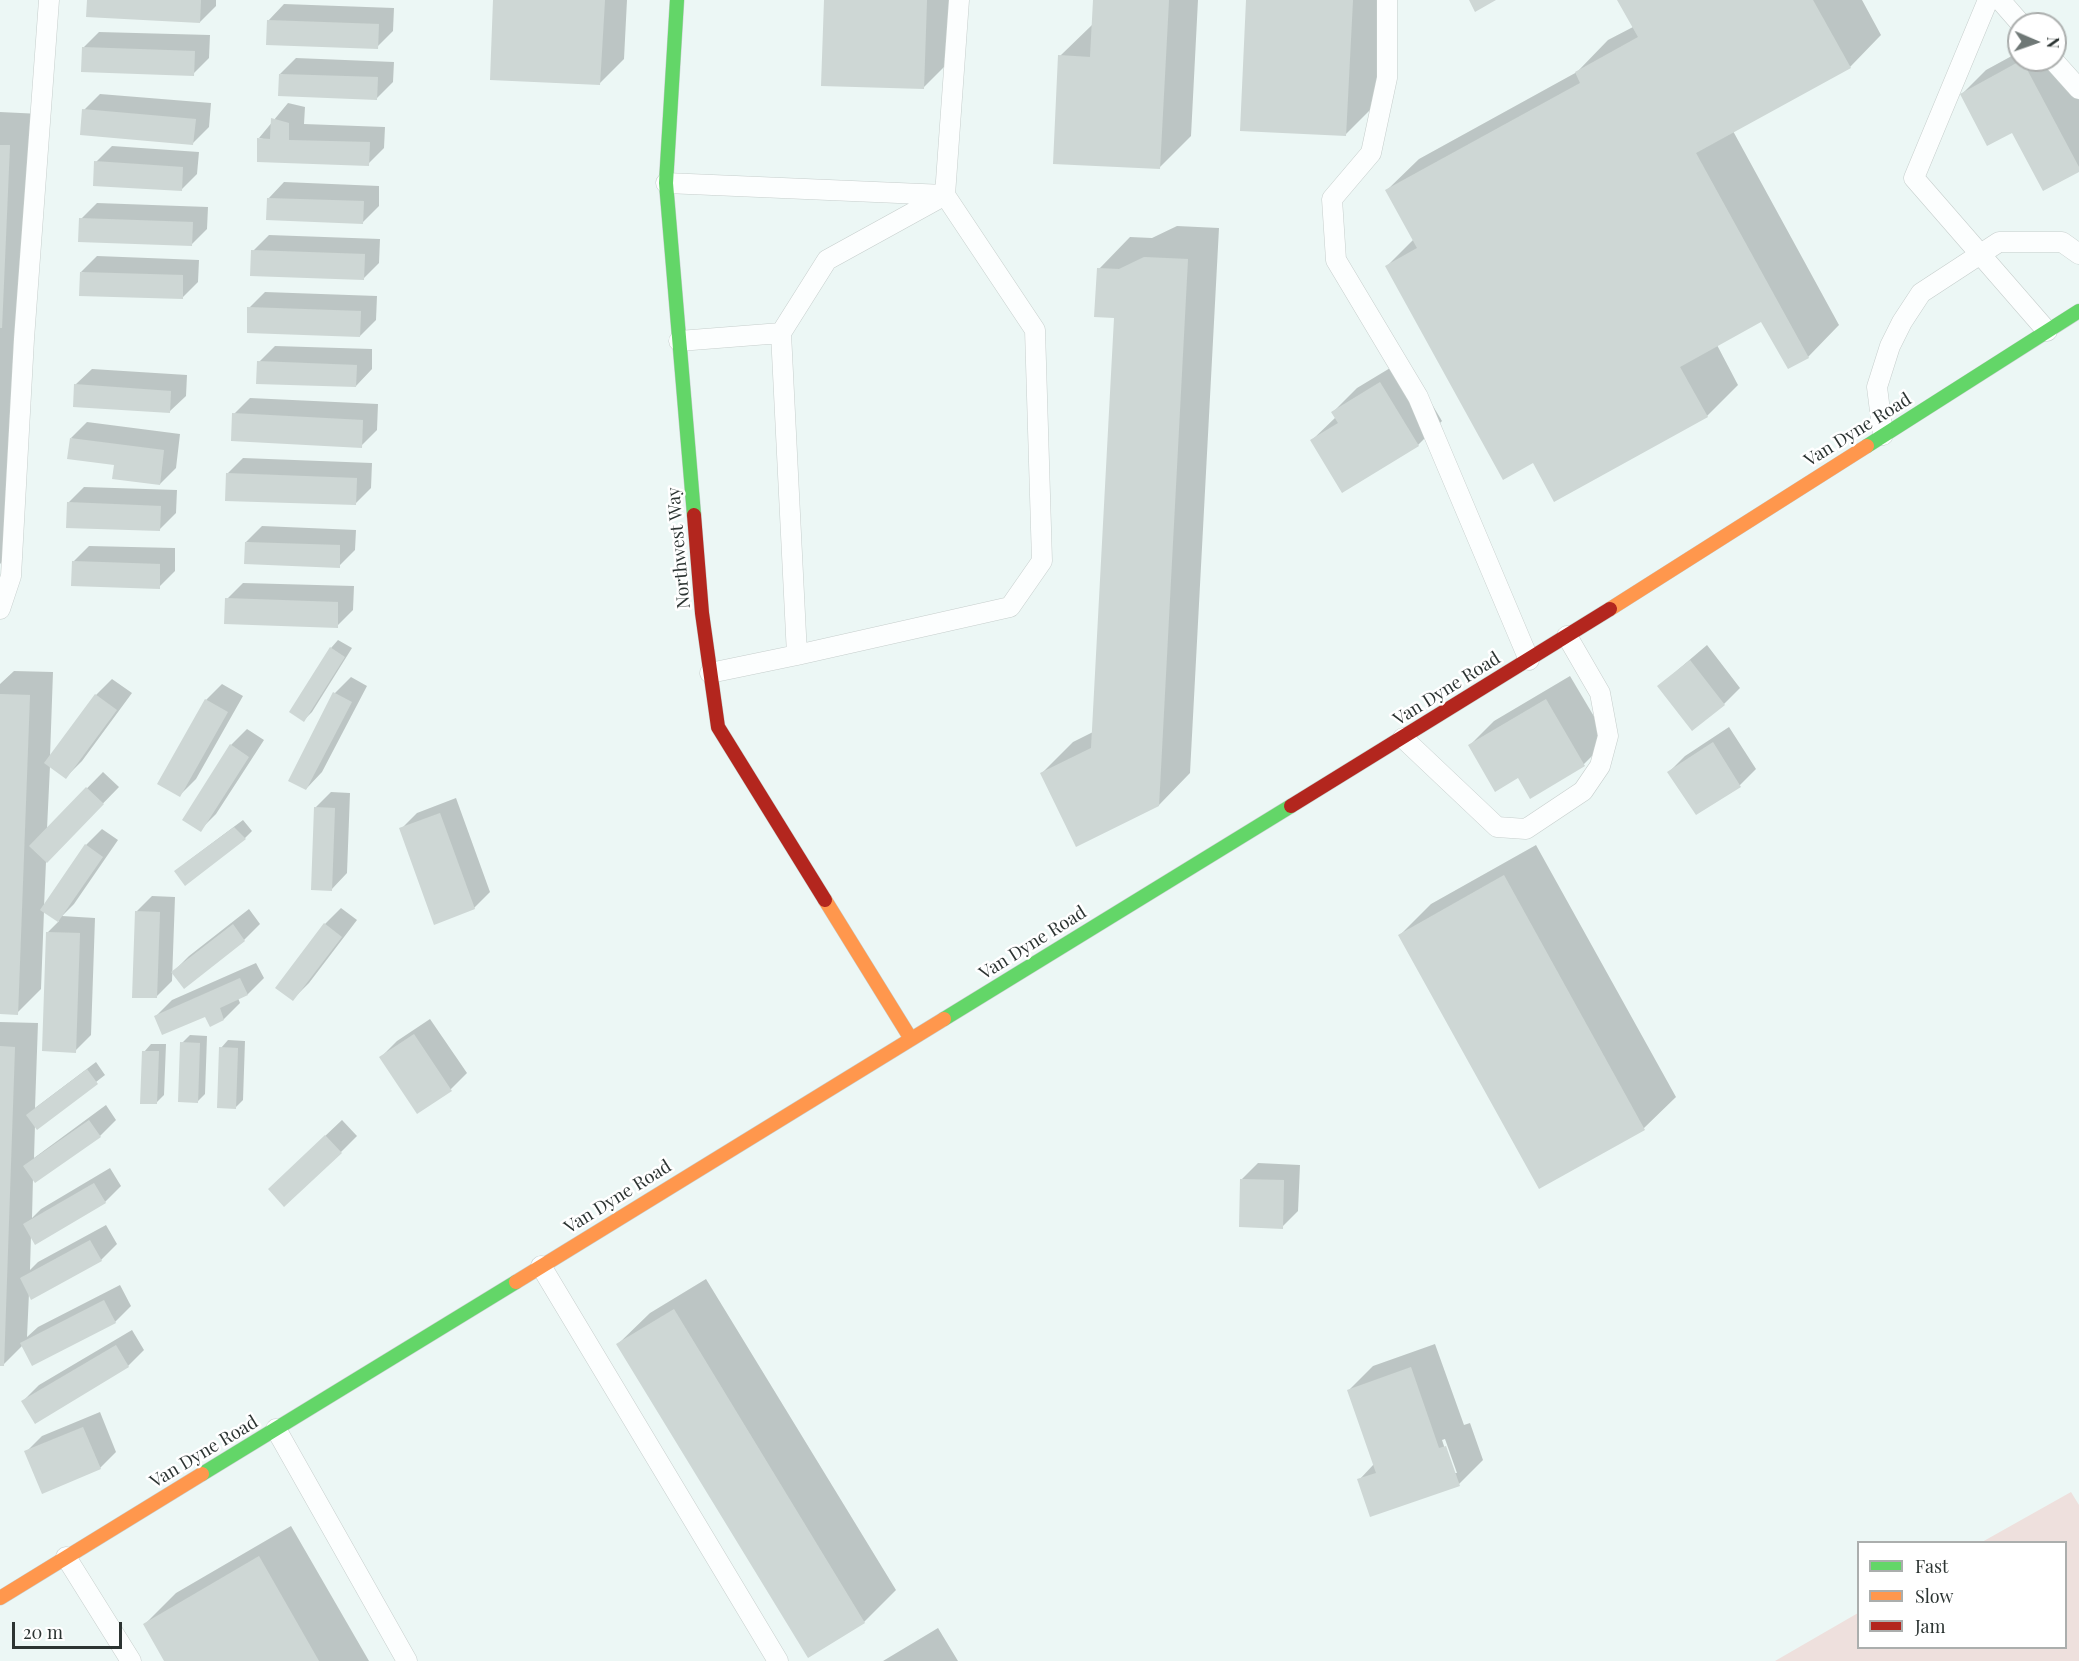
<!DOCTYPE html>
<style>
body{margin:0}
#map{position:relative;width:2079px;height:1661px;overflow:hidden;background:#ecf7f5;font-family:"Playfair Display",serif}
canvas{display:block}
.legend{position:absolute;left:1857px;top:1541px;width:210px;height:108px;box-sizing:border-box;background:#fff;border:2px solid #abaead;margin:0;padding:8px 10px;list-style:none;font-size:18px;color:#2c3432}
.legend li{display:flex;align-items:center;gap:12px;height:30px}
.legend b{width:30px;border:2px solid #abaead}
.north{position:absolute;left:2007px;top:12px;width:60px;height:60px;box-sizing:border-box;background:#fff;border:2px solid #abaead;border-radius:50%;rotate:92deg;font-size:16px;font-weight:700;line-height:24px;text-align:center;color:#2c3432}
.north::after{content:'';display:block;margin:auto;width:21px;height:27px;background:#6f7876;clip-path:polygon(50% 0,100% 100%,50% 72%,0 100%)}
.scale{position:absolute;left:12px;top:1622px;width:110px;height:27px;box-sizing:border-box;border:3px solid #2c3432;border-top:0;padding-left:8px;font-size:18px;line-height:21px;white-space:nowrap;color:#2c3432;-webkit-text-stroke:4px #fff;paint-order:stroke}
</style>
<div id="map">
<canvas width="2079" height="1661"></canvas>
<ul class="legend">
<li><b style="height:8px;background:#63d668"></b>Fast</li>
<li><b style="height:8px;background:#ff974d"></b>Slow</li>
<li><b style="height:8px;background:#b3261e"></b>Jam</li>
</ul>
<div class="north">N</div>
<div class="scale">20 m</div>
</div>
<script>
const c = document.querySelector('canvas').getContext('2d');
c.lineJoin = 'round';
function fill(path, color) { c.fillStyle = color; c.fill(path, 'evenodd'); }
const shape = rows => new Path2D(rows.map(r => 'M' + r).join(''));
function trace(path, color, width, dash) { c.strokeStyle = color; c.lineWidth = width; c.lineCap = dash ? 'butt' : 'round'; c.setLineDash(dash || []); c.stroke(path); }
function drawText(font, color, halo, rows, align = 'center') {
  c.font = font + ' "Playfair Display",serif'; c.lineWidth = 5; c.setLineDash([]); c.textBaseline = 'middle'; c.strokeStyle = halo; c.fillStyle = color; for (const [text, x, y, turn = 0] of rows) {
    c.save(); c.translate(x, y); c.rotate((+turn || 0) * Math.PI / 180); c.textAlign = isNaN(turn) ? turn : align; if (halo) c.strokeText(text, 0, 0); c.fillText(text, 0, 0); c.restore();
  }
}
const green = shape([
 [2071,1492,2079,1505,2079,1661,1775,1661,1858,1613,1858,1648,2066,1648,2066,1542,1982,1542]
]);
const shadow = shape([
 [88,0,216,0,216,6,200,22],
 [495,0,627,0,624,59,600,83],
 [825,0,957,0,955,56,923,88],
 [1095,0,1198,0,1191,136,1159,168,1060,56,1093,24],
 [1248,0,1382,0,1377,103,1345,135],
 [1619,0,1862,0,1881,35,1850,67,1733,131,1839,325,1808,357,1762,320,1717,345,1738,385,1707,416,1534,461,1387,266,1414,239,1387,190,1419,159,1577,72,1608,40,1633,27],
 [284,4,394,8,393,31,377,47,268,21],
 [99,32,210,35,209,58,193,74,83,48],
 [2019,52,2019,60,2055,60,2055,53,2079,98,2079,171,2012,131,1962,94,1986,70],
 [296,58,394,62,393,82,377,98,280,74],
 [100,94,211,103,209,127,193,143,84,110],
 [288,103,305,107,304,124,385,127,384,148,368,164,259,138],
 [0,112,41,114,22,542,0,564],
 [112,146,199,152,197,174,181,190,96,162],
 [284,182,379,186,379,206,363,222,268,199],
 [97,203,208,207,207,229,191,245,81,219],
 [1177,226,1219,228,1190,773,1159,805,1042,773,1073,742,1093,732,1115,317,1099,269,1130,237,1152,238],
 [269,235,380,239,379,263,363,279,253,251],
 [97,256,199,260,198,282,182,298,81,272],
 [265,292,377,296,376,320,360,336,249,308],
 [275,346,372,349,372,369,356,386,259,362],
 [1405,359,1442,421,1418,445,1312,440,1336,417,1333,412,1357,388],
 [92,369,187,375,186,396,169,412,75,385],
 [250,398,378,404,377,430,361,446,234,414],
 [87,422,180,434,176,468,160,484,116,464,71,438],
 [243,458,372,463,371,488,355,504,227,474],
 [84,487,177,490,176,513,160,529,68,503],
 [262,526,356,530,355,550,339,566,246,542],
 [89,546,175,548,175,571,159,587,73,562],
 [243,583,354,586,353,610,337,626,227,599],
 [338,640,352,648,312,712,304,720,331,648],
 [1707,645,1740,688,1724,704,1659,686],
 [14,671,53,672,50,757,96,695,112,679,132,693,82,761,66,777,50,766,47,829,103,772,119,787,46,862,44,907,86,845,102,829,118,840,74,904,62,916,95,918,91,1035,75,1051,47,933,59,921,44,911,41,989,17,1013,0,1013,0,684],
 [1570,676,1608,740,1584,764,1531,797,1518,776,1470,745,1494,721],
 [351,677,367,686,322,772,306,789,290,780,335,693],
 [222,684,243,696,196,779,180,795,206,700],
 [1729,727,1756,769,1740,785,1696,813,1669,772,1685,756],
 [247,729,264,740,216,814,200,830,231,745],
 [331,792,350,793,347,873,331,890,315,808],
 [456,798,490,892,474,908,401,829,417,813],
 [243,820,252,831,245,838,184,864],
 [1536,845,1676,1097,1644,1128,1539,1187,1400,935,1431,904],
 [152,896,175,897,172,981,156,997,136,912],
 [341,908,357,920,309,983,293,999,325,924],
 [249,909,260,924,244,940,184,987,173,972,189,956],
 [256,963,264,978,248,994,238,998,240,1003,224,1019,211,1025,206,1015,156,1016,172,1000],
 [430,1019,467,1073,451,1089,417,1112,381,1057,397,1041],
 [0,1022,38,1023,35,1108,96,1062,105,1075,37,1128,35,1125,34,1158,106,1105,116,1120,100,1136,33,1178,32,1218,41,1209,110,1168,121,1186,105,1202,31,1235,30,1270,38,1262,106,1225,117,1244,101,1260,29,1293,27,1337,38,1327,120,1285,131,1306,115,1322,23,1345,3,1365,0,1365],
 [190,1035,207,1036,205,1094,198,1101,182,1043],
 [228,1040,245,1041,243,1100,235,1108,221,1048],
 [151,1044,166,1044,164,1095,156,1103,144,1052],
 [342,1120,357,1136,341,1152,286,1173],
 [1258,1163,1300,1165,1298,1211,1282,1227,1242,1179],
 [706,1279,896,1590,864,1622,618,1344,650,1313],
 [132,1330,144,1350,128,1366,23,1401,39,1385],
 [1435,1344,1464,1425,1470,1423,1483,1460,1459,1484,1359,1480,1374,1464,1349,1390,1373,1366],
 [1445,1439,1457,1473,1453,1473,1442,1440],
 [100,1412,116,1452,100,1468,26,1452,42,1436],
 [291,1526,369,1661,166,1661,145,1624,176,1593],
 [938,1628,958,1661,883,1661]
]);
const building = shape([
 [87,0,201,0,200,23,86,17],
 [493,0,605,0,600,85,490,80],
 [824,0,927,0,924,89,821,86],
 [1093,0,1169,0,1160,169,1053,164,1058,55,1090,57],
 [1246,0,1353,0,1346,136,1240,131],
 [1469,0,1496,0,1475,12],
 [1617,0,1813,0,1851,68,1696,153,1809,358,1788,369,1761,322,1680,367,1708,417,1554,502,1533,463,1503,480,1385,266,1417,248,1385,190,1580,83,1575,72,1638,37],
 [267,20,379,24,378,49,266,45],
 [82,47,195,51,194,76,81,72],
 [2022,60,2079,167,2079,172,2043,191,2012,133,1987,146,1960,94],
 [279,74,378,77,377,100,278,96],
 [82,109,196,119,193,145,80,135],
 [271,118,289,123,289,140,370,142,369,166,257,162,257,138,270,139],
 [0,145,10,145,2,328,0,328],
 [94,161,183,167,182,191,93,186],
 [267,198,364,201,363,224,266,220],
 [79,218,193,222,192,246,78,242],
 [251,250,365,254,364,280,250,276],
 [1144,257,1188,259,1159,806,1076,847,1040,773,1091,748,1114,318,1094,317,1097,268,1119,269],
 [80,272,183,275,183,299,79,296],
 [247,307,361,311,360,337,247,333],
 [257,361,357,365,356,387,256,384],
 [1380,382,1419,446,1342,493,1310,440,1338,423,1331,412],
 [74,384,171,391,170,413,73,407],
 [232,413,363,420,362,448,231,441],
 [70,438,164,450,160,485,112,479,114,465,67,459],
 [226,473,357,478,356,505,225,501],
 [67,502,161,506,160,531,66,528],
 [245,542,340,545,340,568,244,564],
 [72,561,160,564,160,589,71,586],
 [225,598,338,602,338,628,224,624],
 [330,647,345,657,304,722,289,712],
 [1690,660,1725,705,1692,731,1657,686],
 [333,692,352,702,306,790,288,781],
 [0,694,30,695,18,1015,0,1014],
 [95,694,117,710,66,779,44,763],
 [205,699,228,712,180,797,157,784],
 [1546,699,1585,766,1530,799,1518,778,1495,792,1468,745],
 [1713,742,1741,787,1696,815,1667,772],
 [230,744,249,757,201,832,182,820],
 [86,787,104,804,47,863,29,846],
 [314,807,335,808,332,891,311,890],
 [440,813,475,909,434,925,399,828],
 [234,827,246,839,185,886,174,871],
 [85,844,103,857,58,922,40,910],
 [1504,875,1645,1130,1539,1189,1398,935],
 [135,911,160,912,157,998,132,998],
 [324,923,342,937,293,1001,275,988],
 [233,924,245,941,184,989,171,972],
 [46,932,80,933,76,1053,42,1051],
 [240,978,248,995,220,1008,224,1020,210,1027,205,1017,162,1035,154,1016],
 [414,1034,452,1091,417,1114,379,1057],
 [180,1042,200,1043,198,1103,178,1102],
 [0,1046,15,1047,4,1366,0,1366],
 [219,1047,238,1048,236,1109,217,1108],
 [142,1051,159,1051,157,1104,140,1104],
 [87,1069,98,1084,37,1130,26,1115],
 [89,1120,101,1137,35,1183,23,1166],
 [325,1135,342,1153,284,1207,268,1189],
 [1240,1179,1284,1180,1283,1229,1239,1227],
 [94,1183,106,1203,35,1245,23,1224],
 [90,1240,102,1261,31,1300,20,1278],
 [104,1300,116,1323,32,1366,20,1343],
 [674,1309,865,1623,808,1658,616,1344],
 [116,1345,129,1367,35,1424,21,1401],
 [1411,1367,1439,1448,1446,1446,1460,1486,1370,1517,1357,1479,1376,1473,1347,1390],
 [83,1427,101,1469,42,1494,24,1451],
 [259,1556,319,1661,164,1661,143,1624]
]);
const lane = shape([
 [1387,0,1387,78,1371,153,1332,199,1336,260,1418,397,1529,660],
 [1988,0,1914,178,2047,331],
 [2000,0,2021,24],
 [2053,60,2079,89],
 [666,183,945,195,959,0],
 [781,333,827,260,945,195,1035,330,1042,561,1010,607,797,655],
 [679,341,781,333,797,655,710,673],
 [1883,435,1877,387,1890,346,1902,322,1921,293,1999,242,2062,242,2079,254],
 [0,609,11,576,24,339,49,0],
 [1403,738,1497,827,1526,829,1583,791,1600,766,1608,736,1600,693,1567,636],
 [541,1266,778,1661],
 [276,1429,407,1661],
 [66,1557,131,1661]
]);
const fast = shape([
 [677,0,666,183,694,515],
 [1867,446,2079,311],
 [944,1019,1291,806],
 [202,1474,516,1282]
]);
const slow = shape([
 [1610,609,1867,446],
 [825,900,911,1039],
 [516,1282,944,1019],
 [0,1598,202,1474]
]);
const jam = shape([
 [694,515,702,613,718,727,825,900],
 [1291,806,1610,609]
]);
const streetNames = [
 ["Van Dyne Road",1858,430,-32],
 ["Northwest Way",679,548,-95],
 ["Van Dyne Road",1447,689,-32],
 ["Van Dyne Road",1033,943,-32],
 ["Van Dyne Road",618,1197,-32],
 ["Van Dyne Road",204,1452,-31]
];
fill(green, '#eee0dd');
fill(shadow, '#0003');
fill(building, '#ced7d5');
trace(lane, '#c6cecc', 21);
trace(fast, '#c6cecc', 15);
trace(slow, '#c6cecc', 15);
trace(jam, '#c6cecc', 15);
trace(lane, '#fcfefe', 20);
trace(fast, '#63d668', 14);
trace(slow, '#ff974d', 14);
trace(jam, '#b3261e', 14);
drawText('18px', '#2c3432', '#fff', streetNames);
</script>
